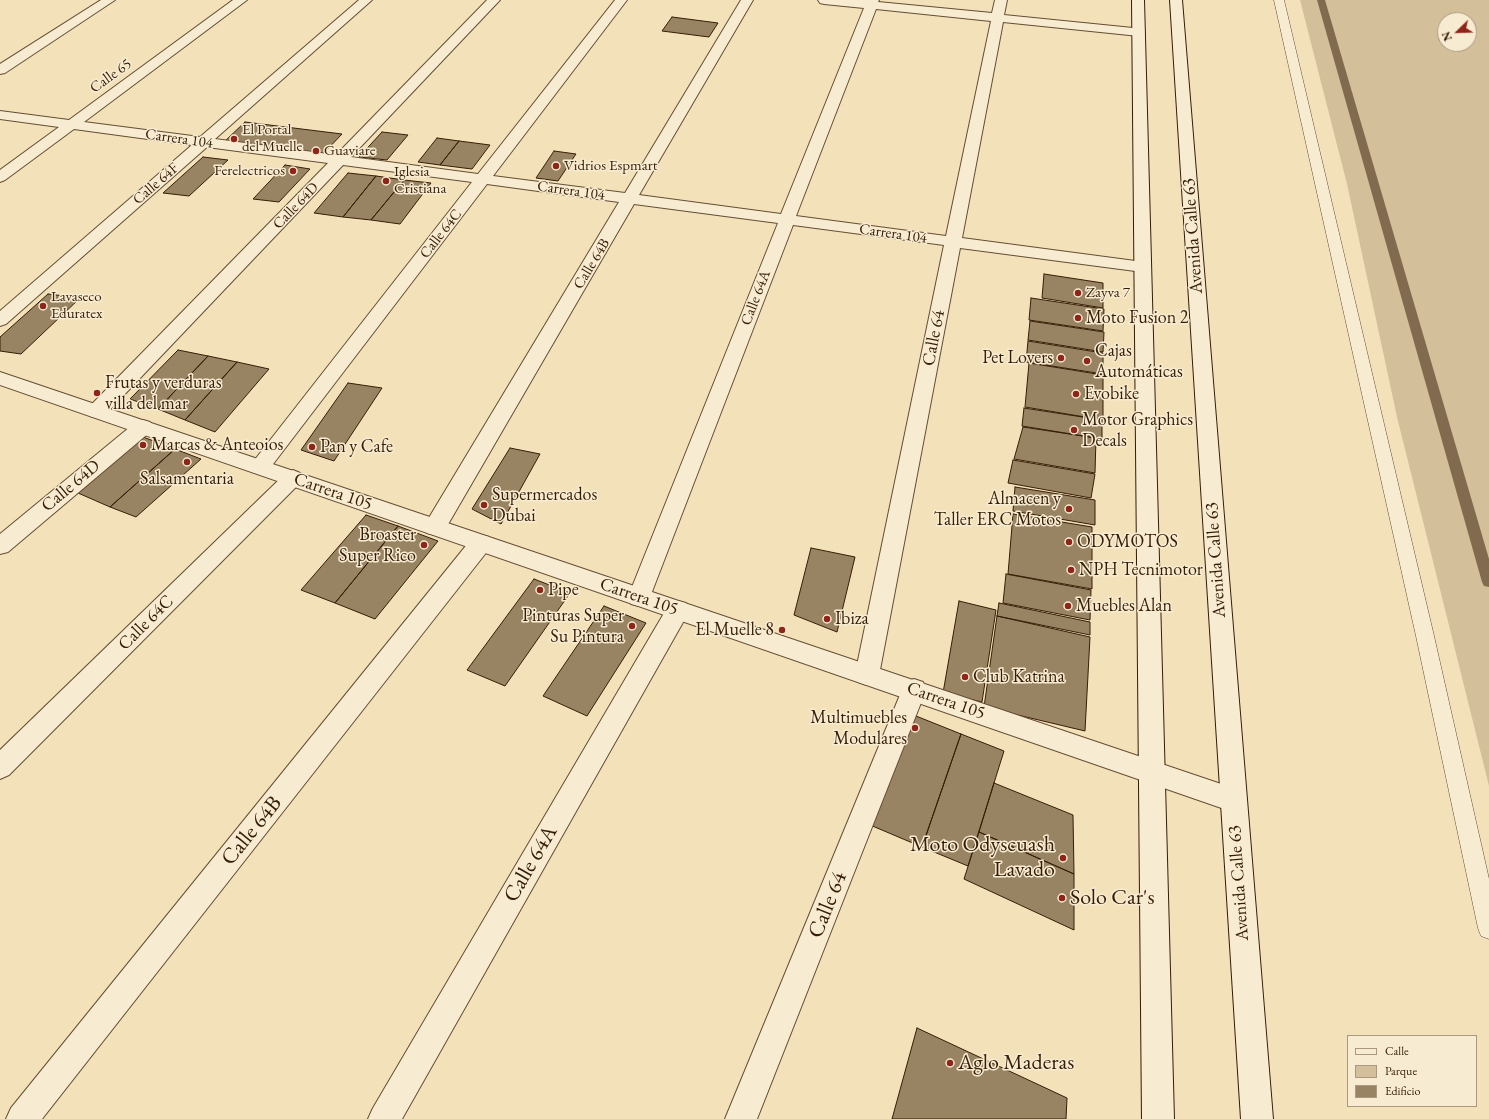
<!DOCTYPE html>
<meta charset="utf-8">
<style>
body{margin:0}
#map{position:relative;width:1489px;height:1119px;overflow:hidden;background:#f3e1b9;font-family:"EB Garamond",serif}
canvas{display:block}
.legend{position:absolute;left:1347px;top:1035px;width:130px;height:72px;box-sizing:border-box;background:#f7ecd2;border:1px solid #aa9980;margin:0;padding:5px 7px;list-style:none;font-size:12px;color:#361d06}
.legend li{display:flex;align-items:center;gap:8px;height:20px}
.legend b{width:20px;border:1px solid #aa9980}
.north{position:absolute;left:1437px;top:12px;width:40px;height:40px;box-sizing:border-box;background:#f7ecd2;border:1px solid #aa9980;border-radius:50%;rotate:247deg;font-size:11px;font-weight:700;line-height:16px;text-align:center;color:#361d06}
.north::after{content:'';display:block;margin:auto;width:14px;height:18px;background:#8f2418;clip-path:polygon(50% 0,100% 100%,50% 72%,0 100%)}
</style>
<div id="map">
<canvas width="1489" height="1119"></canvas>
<ul class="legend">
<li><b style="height:5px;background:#f7ecd2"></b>Calle</li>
<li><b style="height:11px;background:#d3c09b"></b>Parque</li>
<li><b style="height:11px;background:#988363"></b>Edificio</li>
</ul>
<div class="north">N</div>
</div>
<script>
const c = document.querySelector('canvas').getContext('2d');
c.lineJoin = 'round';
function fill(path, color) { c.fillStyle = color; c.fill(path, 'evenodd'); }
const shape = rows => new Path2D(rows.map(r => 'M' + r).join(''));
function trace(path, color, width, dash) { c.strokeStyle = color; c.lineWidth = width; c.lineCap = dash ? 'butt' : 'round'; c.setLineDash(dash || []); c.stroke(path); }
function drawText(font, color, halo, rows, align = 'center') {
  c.font = font + ' "EB Garamond",serif'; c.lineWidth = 3; c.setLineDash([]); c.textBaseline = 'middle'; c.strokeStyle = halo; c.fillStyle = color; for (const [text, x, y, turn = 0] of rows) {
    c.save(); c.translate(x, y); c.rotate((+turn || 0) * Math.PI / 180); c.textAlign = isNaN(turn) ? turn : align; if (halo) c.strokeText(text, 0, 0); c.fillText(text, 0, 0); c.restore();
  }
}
const green = shape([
 [1300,0,1489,0,1489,786,1397,417,1347,184],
 [1445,20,1469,20,1469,44,1445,44]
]);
const stream = shape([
 [1317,0,1325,0,1489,559,1489,587,1484,586,1482,582,1317,0]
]);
const building = shape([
 [672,17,718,23,709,37,662,31,672,17],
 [245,122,342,134,323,154,224,142,245,122],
 [382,132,408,135,387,160,359,157,382,132],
 [437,138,459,141,440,165,418,162,437,138],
 [459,141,490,145,472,169,440,165,459,141],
 [554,151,576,154,558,181,536,178,554,151],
 [203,157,228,160,189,196,163,193,203,157],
 [285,165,310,169,279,202,253,199,285,165],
 [348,173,376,176,343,217,314,213,348,173],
 [376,176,404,180,371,220,343,217,376,176],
 [404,180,431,183,400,224,371,220,404,180],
 [1044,274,1103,283,1103,308,1042,298,1044,274],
 [48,294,80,298,21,354,0,351,0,337,48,294],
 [1031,298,1104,309,1103,331,1029,320,1031,298],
 [1030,321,1104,332,1103,352,1028,340,1030,321],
 [1028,341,1103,353,1103,374,1026,362,1028,341],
 [178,350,208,356,158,409,130,399,178,350],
 [208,356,237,362,185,420,158,409,208,356],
 [237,362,269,369,215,432,185,420,237,362],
 [1029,363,1103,375,1103,420,1025,407,1029,363],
 [348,383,382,388,334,461,301,450,348,383],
 [1024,408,1102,420,1102,439,1022,426,1024,408],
 [1023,427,1096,438,1095,473,1014,459,1023,427],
 [143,437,175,449,110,507,78,493,143,437],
 [510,448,540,454,501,524,472,509,510,448],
 [175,449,201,459,136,517,110,507,175,449],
 [1013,460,1095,474,1091,498,1008,483,1013,460],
 [1015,487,1095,500,1095,525,1013,511,1015,487],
 [1013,514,1092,527,1092,589,1008,574,1013,514],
 [366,515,398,526,335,603,301,590,366,515],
 [398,526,438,541,375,619,335,603,398,526],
 [811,548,855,557,837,632,794,615,811,548],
 [1006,574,1091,590,1090,620,1003,603,1006,574],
 [534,579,570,593,505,686,467,670,534,579],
 [959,601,996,610,982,702,943,693,959,601],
 [999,603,1090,622,1090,635,997,616,999,603],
 [604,606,646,623,587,716,543,696,604,606],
 [997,616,1090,637,1085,731,984,707,997,616],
 [906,712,961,734,922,847,863,822,906,712],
 [961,734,1004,751,968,866,922,847,961,734],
 [994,783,1073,815,1074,874,979,832,994,783],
 [979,832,1074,874,1074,930,964,879,979,832],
 [917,1028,1067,1098,1066,1119,892,1119,917,1028]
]);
const service = shape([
 [1274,0,1284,0,1434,636,1489,879,1489,939,1481,936,1478,928,1416,636,1274,0]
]);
const minor = shape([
 [101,0,115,0,5,73,0,74,0,64,101,0],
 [233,0,247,0,84,122,200,137,359,0,372,0,215,139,336,155,487,0,500,0,351,157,478,174,615,0,627,0,493,176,625,193,741,0,753,0,639,195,781,214,864,8,824,4,820,3,818,0,879,0,878,2,992,13,995,0,1007,0,1004,15,1143,29,1145,32,1143,35,1139,36,1003,22,962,238,1143,262,1149,263,1151,267,1149,271,1143,272,960,248,879,675,876,682,867,685,858,682,855,675,944,245,793,225,650,597,647,604,639,606,631,604,628,597,778,223,634,204,443,533,435,535,427,533,424,527,427,521,619,202,487,184,267,472,260,474,253,472,250,467,253,462,472,182,343,165,104,416,97,418,90,416,87,411,90,406,328,163,207,147,6,324,0,326,0,311,192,145,74,129,5,180,0,182,0,170,59,127,0,119,0,111,69,120,233,0],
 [876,9,991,21,946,236,796,216,876,9],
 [143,420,150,422,153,427,150,432,8,552,0,554,0,534,136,422,143,420],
 [293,470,300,473,303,478,300,483,9,775,0,779,0,750,286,473,293,470],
 [481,535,489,537,492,543,489,549,42,1119,6,1119,11,1108,473,537,481,535],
 [678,601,686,603,689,610,686,617,402,1119,368,1119,373,1108,670,603,678,601],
 [914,679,923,682,926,690,757,1119,725,1119,902,690,905,682,914,679]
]);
const tertiary = shape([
 [0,372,1233,788,1242,791,1246,800,1242,809,1233,812,0,385,0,372]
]);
const secondary = shape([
 [1132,0,1144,0,1174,1119,1142,1119,1132,0],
 [1170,0,1182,0,1273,1119,1241,1119,1170,0]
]);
const markers = [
 [234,139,4,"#8f2418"],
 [316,151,4,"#8f2418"],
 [556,166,4,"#8f2418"],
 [293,171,4,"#8f2418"],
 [386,181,4,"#8f2418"],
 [1078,293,4,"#8f2418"],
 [43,306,4,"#8f2418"],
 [1078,318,4,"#8f2418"],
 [1061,358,4,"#8f2418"],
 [1087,361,4,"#8f2418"],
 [97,393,4,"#8f2418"],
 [1076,394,4,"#8f2418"],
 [1074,430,4,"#8f2418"],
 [143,445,4,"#8f2418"],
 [312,447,4,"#8f2418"],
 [187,462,4,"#8f2418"],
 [484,505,4,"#8f2418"],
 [1069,509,4,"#8f2418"],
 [1069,542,4,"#8f2418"],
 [424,545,4,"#8f2418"],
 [1071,570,4,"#8f2418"],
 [540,590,4,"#8f2418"],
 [1068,606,4,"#8f2418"],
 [827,619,4,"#8f2418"],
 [632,626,4,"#8f2418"],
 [782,630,4,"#8f2418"],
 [965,677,4,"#8f2418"],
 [915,728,4,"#8f2418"],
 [1063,858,4,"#8f2418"],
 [1062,898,4,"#8f2418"],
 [950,1063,4,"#8f2418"]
];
const farStreetnames = [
 ["Calle 65",111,76,-36],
 ["Carrera 104",179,139,8],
 ["Calle 64F",156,184,-41],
 ["Carrera 104",571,191,8],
 ["Calle 64D",296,206,-46],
 ["Calle 64C",441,234,-52],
 ["Carrera 104",893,234,8],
 ["Calle 64B",592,264,-59],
 ["Calle 64A",756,298,-69]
];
const farPoinames = [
 ["El Portal",242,130],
 ["del Muelle",242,147],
 ["Guaviare",324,151],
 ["Vidrios Espmart",564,166],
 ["Ferelectricos",285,171,"right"],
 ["Iglesia",394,172],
 ["Cristiana",394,189],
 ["Zayva 7",1086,293],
 ["Lavaseco",51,297],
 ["Eduratex",51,314]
];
const streetNames = [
 ["Avenida Calle 63",1193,236,-94],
 ["Calle 64",934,338,-79],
 ["Calle 64D",71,486,-40],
 ["Carrera 105",333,492,19],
 ["Avenida Calle 63",1216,560,-94],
 ["Carrera 105",639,597,19],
 ["Calle 64C",146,623,-45],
 ["Carrera 105",946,701,19],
 ["Avenida Calle 63",1239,883,-94]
];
const poiNames = [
 ["Moto Fusion 2",1086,318],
 ["Cajas",1095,351],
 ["Automáticas",1095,372],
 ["Pet Lovers",1053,358,"right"],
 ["Frutas y verduras",105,383],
 ["villa del mar",105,404],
 ["Evobike",1084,394],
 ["Motor Graphics",1082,420],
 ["Decals",1082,441],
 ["Marcas & Anteoios",151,445],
 ["Pan y Cafe",320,447],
 ["Salsamentaria",187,479,"center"],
 ["Supermercados",492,495],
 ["Dubai",492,516],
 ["Almacen y",1061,499,"right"],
 ["Taller ERC Motos",1061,520,"right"],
 ["Broaster",416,535,"right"],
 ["Super Rico",416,556,"right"],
 ["ODYMOTOS",1077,542],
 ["NPH Tecnimotor",1079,570],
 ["Pipe",548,590],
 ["Muebles Alan",1076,606],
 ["Pinturas Super",624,616,"right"],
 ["Su Pintura",624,637,"right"],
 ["Ibiza",835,619],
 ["El Muelle 8",774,630,"right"],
 ["Club Katrina",973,677],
 ["Multimuebles",907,718,"right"],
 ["Modulares",907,739,"right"]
];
const nearStreetnames = [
 ["Calle 64B",252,831,-51],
 ["Calle 64A",531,864,-60],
 ["Calle 64",828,905,-68]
];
const nearPoinames = [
 ["Moto Odyscuash",1055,845,"right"],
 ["Lavado",1055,870,"right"],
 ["Solo Car's",1070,898],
 ["Aglo Maderas",958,1063]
];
fill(green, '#d3c09b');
fill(stream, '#816a4d');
fill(building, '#988363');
trace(building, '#361d06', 1);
trace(service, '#654e33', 1);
trace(minor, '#654e33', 2);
trace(tertiary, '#654e33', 2);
trace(secondary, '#361d06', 2);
fill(service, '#f7ecd2');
fill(minor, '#f7ecd2');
fill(tertiary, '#f7ecd2');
fill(secondary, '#f7ecd2');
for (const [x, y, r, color] of markers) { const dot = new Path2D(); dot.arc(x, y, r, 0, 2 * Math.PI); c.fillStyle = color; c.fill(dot); trace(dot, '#f7ecd2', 1.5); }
drawText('15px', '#361d06', '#f7ecd2', farStreetnames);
drawText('15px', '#361d06', '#f7ecd2', farPoinames, 'left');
drawText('18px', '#361d06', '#f7ecd2', streetNames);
drawText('18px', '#361d06', '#f7ecd2', poiNames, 'left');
drawText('22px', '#361d06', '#f7ecd2', nearStreetnames);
drawText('22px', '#361d06', '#f7ecd2', nearPoinames, 'left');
</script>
